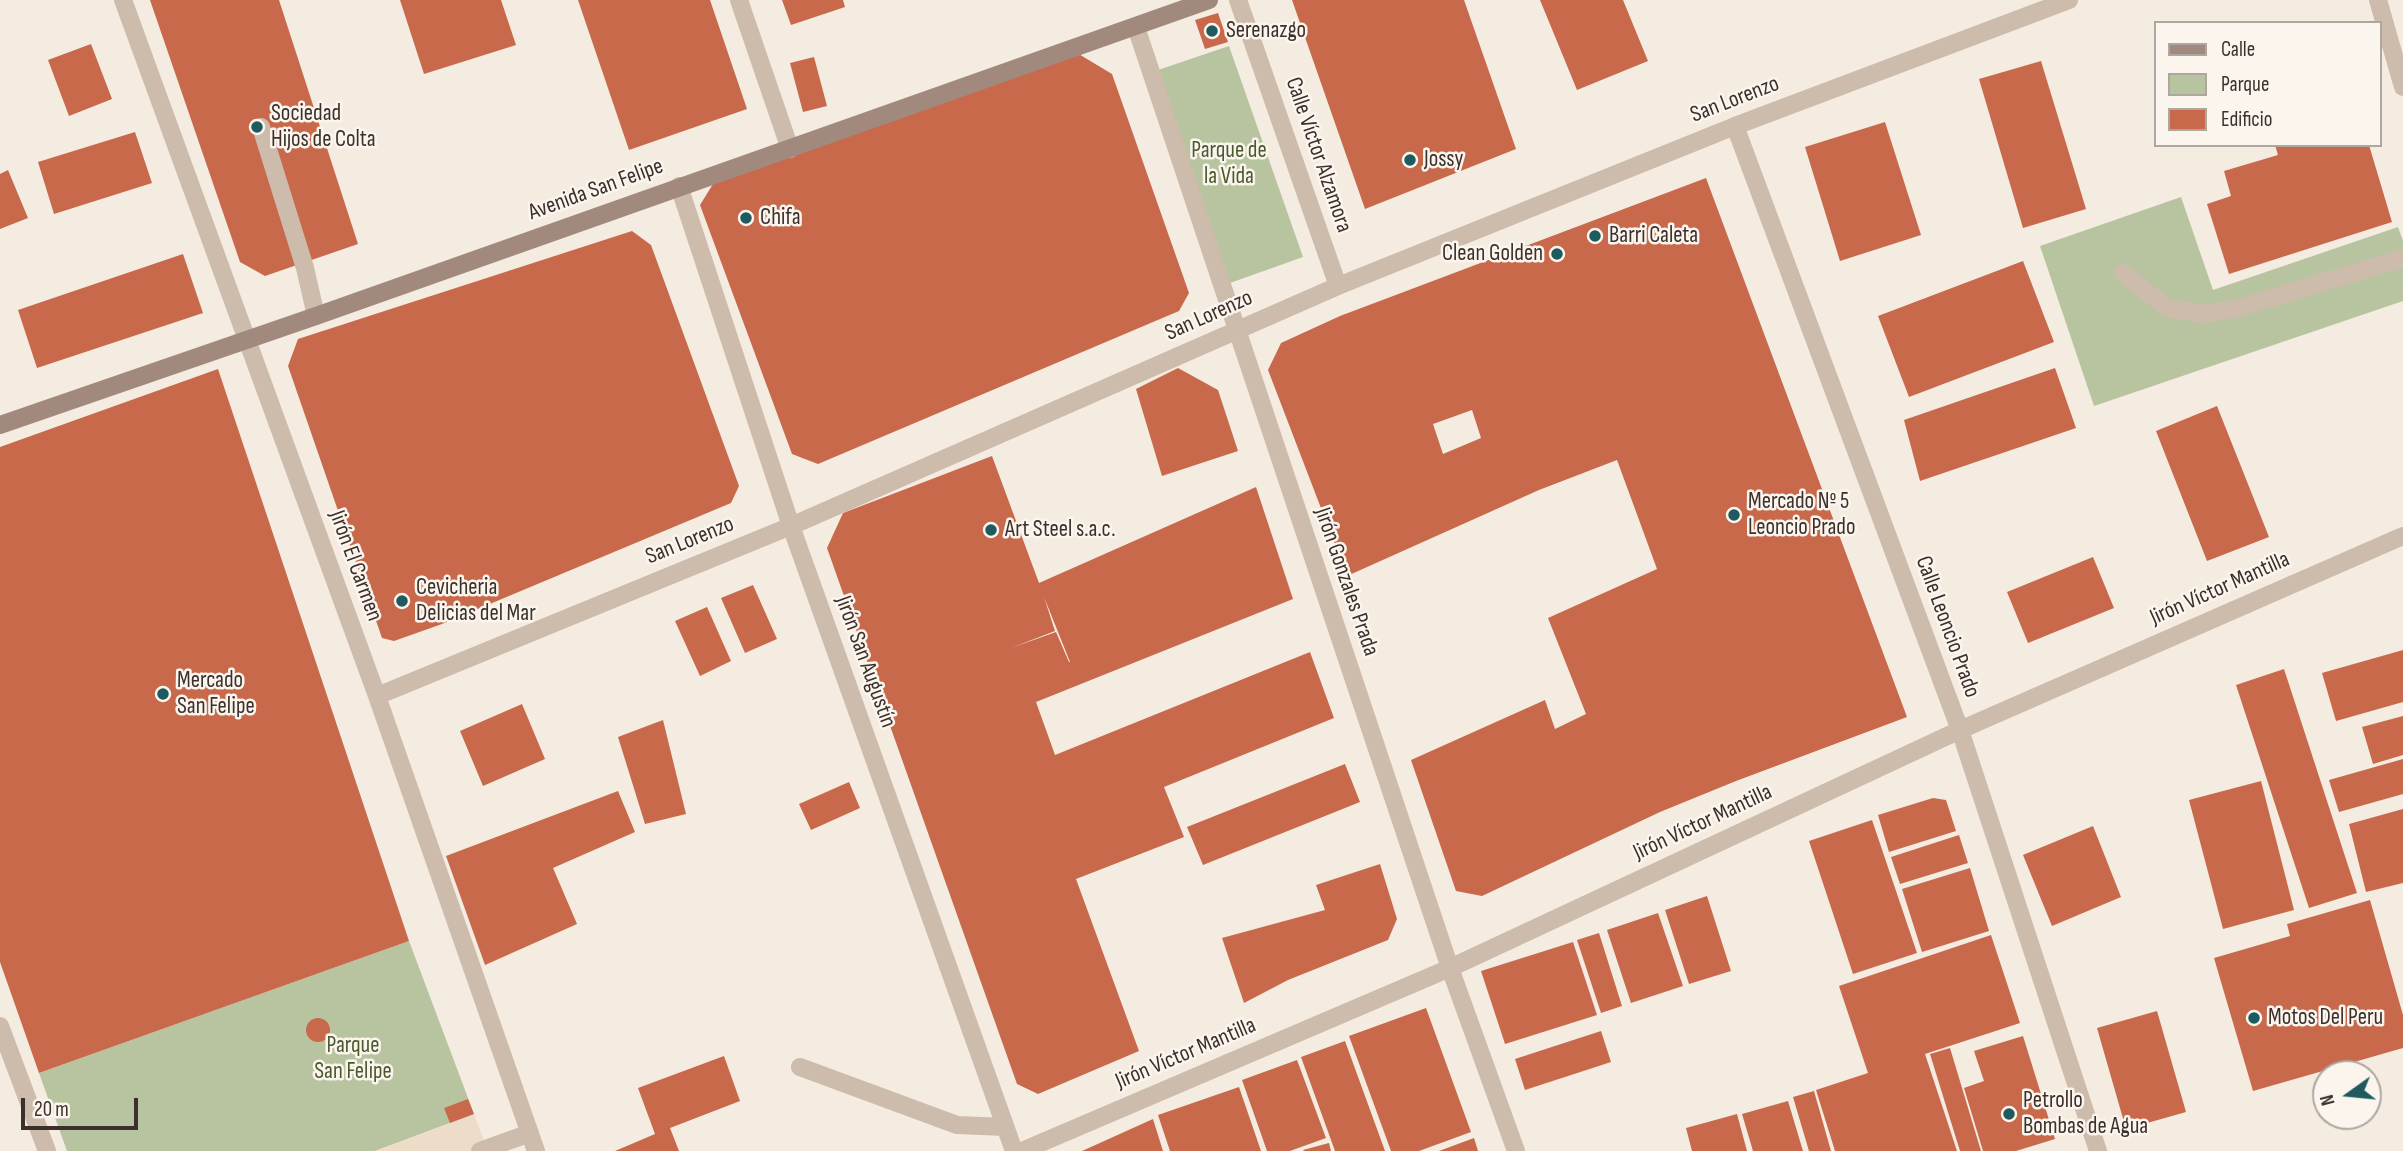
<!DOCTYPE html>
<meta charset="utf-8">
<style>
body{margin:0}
#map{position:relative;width:2403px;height:1151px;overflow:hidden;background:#f4ebe1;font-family:"Sofia Sans Condensed",sans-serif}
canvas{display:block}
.legend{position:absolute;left:2154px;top:21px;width:228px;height:126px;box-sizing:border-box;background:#fbf5ee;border:2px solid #aea6a0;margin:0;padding:9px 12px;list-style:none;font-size:21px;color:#3b302b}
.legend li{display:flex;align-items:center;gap:14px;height:35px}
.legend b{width:35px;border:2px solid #aea6a0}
.north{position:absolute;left:2312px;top:1060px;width:70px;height:70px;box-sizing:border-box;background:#fbf5ee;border:2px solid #aea6a0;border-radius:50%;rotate:255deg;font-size:19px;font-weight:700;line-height:28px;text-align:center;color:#3b302b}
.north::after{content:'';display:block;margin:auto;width:24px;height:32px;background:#1f5a5e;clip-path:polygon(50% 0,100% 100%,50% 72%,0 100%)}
.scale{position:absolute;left:21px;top:1098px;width:117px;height:32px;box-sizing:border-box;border:4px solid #3b302b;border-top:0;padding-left:9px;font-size:21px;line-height:24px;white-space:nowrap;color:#3b302b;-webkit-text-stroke:5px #fbf5ee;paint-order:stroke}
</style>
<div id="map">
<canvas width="2403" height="1151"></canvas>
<ul class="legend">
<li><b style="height:9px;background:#a18a7d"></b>Calle</li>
<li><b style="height:19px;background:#b8c4a0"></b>Parque</li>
<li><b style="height:19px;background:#c8694b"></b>Edificio</li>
</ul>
<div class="north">N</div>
<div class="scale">20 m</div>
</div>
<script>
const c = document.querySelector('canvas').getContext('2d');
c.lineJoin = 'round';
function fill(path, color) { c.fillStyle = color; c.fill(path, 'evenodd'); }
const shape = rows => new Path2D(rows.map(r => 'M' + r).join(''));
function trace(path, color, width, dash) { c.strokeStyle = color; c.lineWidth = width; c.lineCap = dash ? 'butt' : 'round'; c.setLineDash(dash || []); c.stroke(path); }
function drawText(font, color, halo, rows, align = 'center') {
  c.font = font + ' "Sofia Sans Condensed",sans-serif'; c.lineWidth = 5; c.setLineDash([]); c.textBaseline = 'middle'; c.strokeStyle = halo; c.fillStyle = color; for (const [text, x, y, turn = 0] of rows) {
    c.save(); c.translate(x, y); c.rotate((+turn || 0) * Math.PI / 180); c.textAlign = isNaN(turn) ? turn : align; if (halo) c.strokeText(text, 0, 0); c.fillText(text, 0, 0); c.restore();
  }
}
const green = shape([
 [1229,46,1303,257,1230,283,1155,71],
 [2181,197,2213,290,2398,227,2403,241,2403,301,2094,406,2040,246],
 [409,941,474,1114,375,1151,67,1151,39,1073]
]);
const plaza = shape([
 [474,1114,488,1151,375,1151]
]);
const building = shape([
 [150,0,279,0,358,244,265,276,240,262],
 [400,0,501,0,516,45,424,74],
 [578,0,710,0,747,109,629,150],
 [782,0,843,0,845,7,791,25],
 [1292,0,1464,0,1516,149,1365,209],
 [1540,0,1623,0,1648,61,1577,90],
 [1218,13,1228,42,1205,49,1195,20],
 [91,44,112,99,69,116,48,60],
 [1077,53,1112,74,1189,293,1179,311,818,464,792,454,700,205,713,184],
 [814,57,827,106,803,112,790,63],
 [2041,61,2086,209,2023,228,1979,79],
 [1885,122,1921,235,1840,261,1805,147],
 [135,132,152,183,54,214,38,162],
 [2275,145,2369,145,2392,222,2229,274,2207,204,2231,196,2224,171,2278,155],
 [8,170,28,218,0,229,0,174],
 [1706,178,1907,717,1736,781,1660,812,1482,896,1456,891,1411,760,1545,700,1555,729,1586,714,1548,618,1657,569,1617,460,1539,490,1347,576,1268,370,1281,343,1340,316],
 [1472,410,1481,438,1443,454,1433,424],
 [632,231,651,245,685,338,739,486,731,503,442,624,394,641,382,638,288,366,298,339],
 [183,254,203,313,37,368,18,310],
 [2023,261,2054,342,1909,397,1878,316],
 [1178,368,1218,390,1238,451,1162,476,1136,389],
 [2055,368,2076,428,1920,481,1904,420],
 [218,369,409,941,39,1073,0,962,0,447],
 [2217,406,2269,537,2207,561,2156,431],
 [992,456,1039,583,1256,487,1293,599,1036,702,1055,755,1310,652,1334,718,1164,787,1184,837,1076,879,1139,1051,1038,1094,1017,1084,827,548,843,513],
 [1044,597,1070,662,1069,662,1056,632,1011,648,1055,631],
 [2093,557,2114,608,2028,643,2007,592],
 [753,585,777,639,745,653,721,598],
 [707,607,731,661,700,676,675,621],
 [2403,650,2403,702,2336,721,2322,673],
 [2284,669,2357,893,2309,908,2236,685],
 [522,704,545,759,483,786,460,731],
 [2403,716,2403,755,2373,764,2362,727],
 [663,720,686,814,645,824,618,737],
 [2403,759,2403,794,2339,812,2329,780],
 [1345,764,1360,802,1203,865,1187,827],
 [2261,781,2294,910,2223,929,2189,800],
 [849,782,860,808,811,830,799,804],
 [618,791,635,832,553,868,577,924,485,965,446,856],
 [1933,798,1946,800,1956,831,1889,852,1878,815],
 [2403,809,2403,883,2366,892,2349,824],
 [1872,820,1917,953,1853,974,1809,841],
 [2093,826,2121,897,2052,926,2023,855],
 [1959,835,1968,863,1900,884,1891,857],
 [1380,864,1397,919,1388,940,1288,980,1244,1003,1222,938,1325,910,1316,885],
 [1970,868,1989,931,1922,952,1902,889],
 [1707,896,1731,971,1689,984,1665,910],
 [2370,900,2403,1015,2403,1048,2253,1091,2214,958,2290,936,2287,924],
 [1658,913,1683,986,1631,1003,1607,930],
 [1599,933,1622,1006,1601,1013,1577,940],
 [1991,935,2020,1023,1925,1054,1957,1151,1835,1151,1816,1090,1868,1073,1839,986],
 [1573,942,1597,1015,1505,1044,1481,971],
 [1426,1008,1471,1132,1419,1151,1391,1151,1349,1036],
 [2157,1011,2186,1112,2126,1129,2097,1028],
 '306 1030a12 12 0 1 1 24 0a12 12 0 1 1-24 0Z',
 [1601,1031,1611,1062,1525,1090,1515,1059],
 [2023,1036,2055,1139,2016,1151,1983,1151,1964,1088,1984,1081,1974,1051],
 [1345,1041,1385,1151,1335,1151,1301,1057],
 [1950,1048,1981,1151,1960,1151,1930,1054],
 [724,1056,740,1101,670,1128,679,1151,615,1151,655,1134,638,1088],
 [1297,1060,1326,1138,1290,1151,1267,1151,1242,1080],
 [1239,1087,1261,1151,1170,1151,1158,1115],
 [1814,1091,1831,1151,1809,1151,1793,1097],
 [468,1099,474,1114,450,1123,444,1108],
 [1788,1101,1803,1151,1753,1151,1742,1114],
 [1737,1114,1747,1151,1692,1151,1686,1128],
 [1153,1119,1163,1151,1082,1151],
 [1474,1138,1478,1151,1439,1151],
 [1329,1143,1331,1151,1304,1151,1303,1150]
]);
const lane = shape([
 [261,127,305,268,316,316],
 [2123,273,2167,308,2204,314,2238,308,2403,258],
 [800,1067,957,1125,1005,1127]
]);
const street = shape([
 [123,0,377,696,536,1151],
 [739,0,790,149],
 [1238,0,1338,286],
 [2378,0,2403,87],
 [1136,27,1450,968,1516,1151],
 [1735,126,1960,730,2098,1151],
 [679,186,791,526,1014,1151],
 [377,696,791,526,1338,286,1735,126,2069,0],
 [0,1026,47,1151],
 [480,1151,530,1133],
 [1022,1151,1450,968,1960,730,2403,536]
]);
const secondary = shape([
 [0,425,316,316,1209,0]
]);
const markers = [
 [1212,31,7,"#1f5a5e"],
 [257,127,7,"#1f5a5e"],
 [1410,160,7,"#1f5a5e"],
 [746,218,7,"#1f5a5e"],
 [1595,236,7,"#1f5a5e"],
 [1557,254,7,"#1f5a5e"],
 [1734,515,7,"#1f5a5e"],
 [991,530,7,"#1f5a5e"],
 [402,601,7,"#1f5a5e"],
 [163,694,7,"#1f5a5e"],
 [2254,1018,7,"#1f5a5e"],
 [2009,1114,7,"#1f5a5e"]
];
const poiNames = [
 ["Serenazgo",1226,31],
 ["Sociedad",271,114],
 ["Hijos de Colta",271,140],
 ["Jossy",1424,160],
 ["Chifa",760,218],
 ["Barri Caleta",1609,236],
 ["Clean Golden",1543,254,"right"],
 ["Mercado Nº 5",1748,502],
 ["Leoncio Prado",1748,528],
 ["Art Steel s.a.c.",1005,530],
 ["Cevicheria",416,588],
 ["Delicias del Mar",416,614],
 ["Mercado",177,681],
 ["San Felipe",177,707],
 ["Motos Del Peru",2268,1018],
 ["Petrollo",2023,1101],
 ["Bombas de Agua",2023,1127]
];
const streetNames = [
 ["San Lorenzo",1735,100,-21],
 ["Calle Víctor Alzamora",1318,155,71],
 ["Avenida San Felipe",596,190,-20],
 ["San Lorenzo",1209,316,-24],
 ["San Lorenzo",690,541,-22],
 ["Jirón El Carmen",355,566,70],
 ["Jirón Gonzales Prada",1346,582,71],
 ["Jirón Víctor Mantilla",2220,589,-24],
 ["Calle Leoncio Prado",1947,627,70],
 ["Jirón San Augustín",865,662,70],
 ["Jirón Víctor Mantilla",1703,823,-25],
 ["Jirón Víctor Mantilla",1186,1054,-23]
];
const parkNames = [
 ["Parque de",1229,151],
 ["la Vida",1229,177],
 ["Parque",353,1046],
 ["San Felipe",353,1072]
];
fill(green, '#b8c4a0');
fill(plaza, '#ecdcc8');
fill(building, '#c8694b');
trace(lane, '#cdbbac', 18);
trace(street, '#cdbbac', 18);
trace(secondary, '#a18a7d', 18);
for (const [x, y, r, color] of markers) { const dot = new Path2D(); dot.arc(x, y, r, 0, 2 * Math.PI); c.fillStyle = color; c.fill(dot); trace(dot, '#fbf5ee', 2.5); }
drawText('23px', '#3b302b', '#fbf5ee', poiNames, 'left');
drawText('23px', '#3b302b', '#fbf5ee', streetNames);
drawText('23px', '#4a5a2e', '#fbf5ee', parkNames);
</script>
